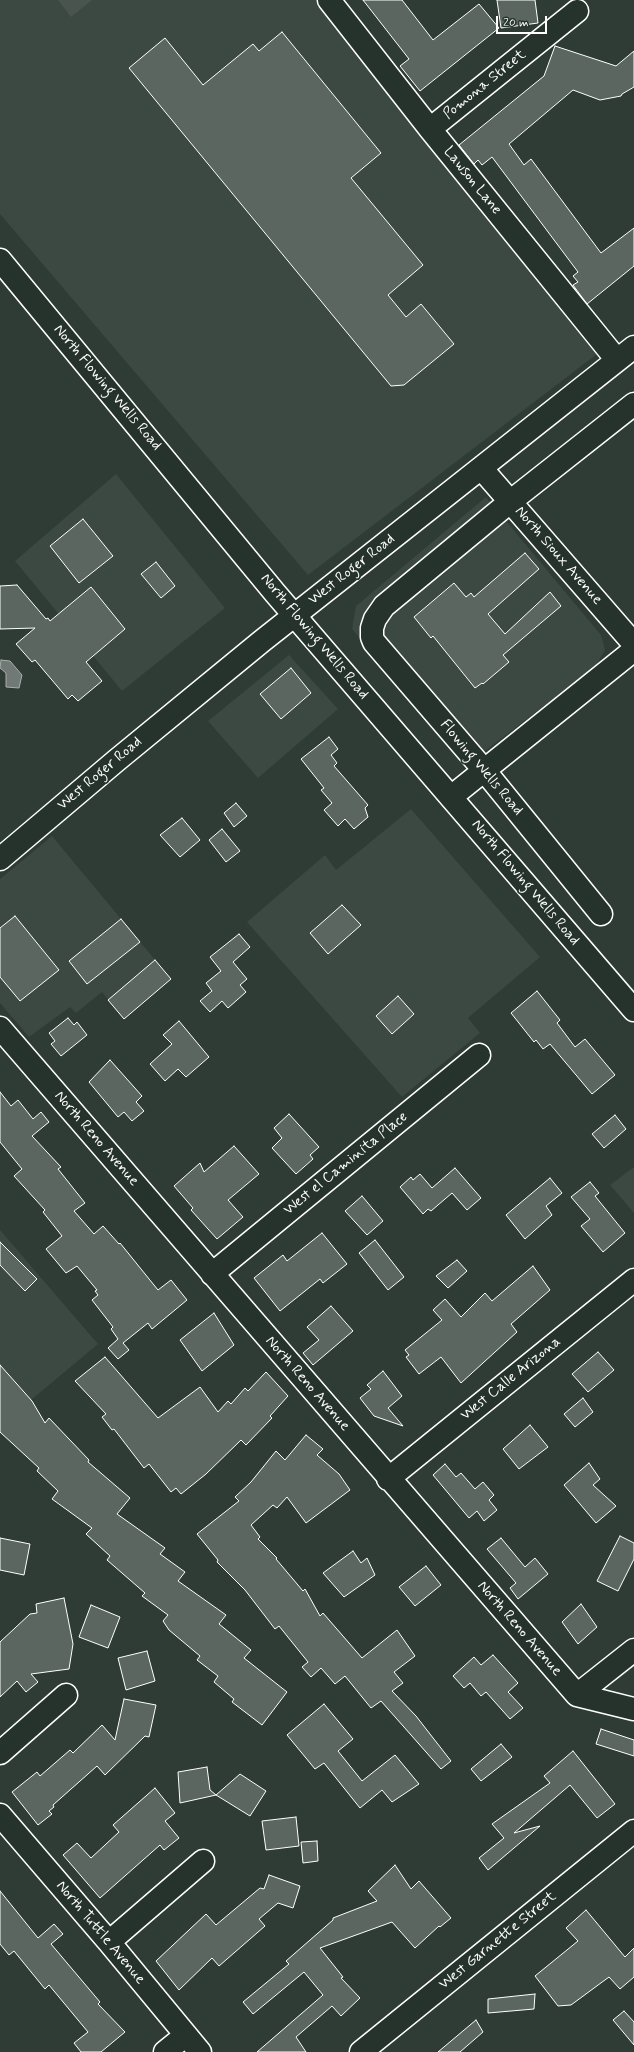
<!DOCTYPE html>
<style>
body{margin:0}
#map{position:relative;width:634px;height:2052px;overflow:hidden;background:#2f3b35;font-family:Mynerve,sans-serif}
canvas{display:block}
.scale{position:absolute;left:496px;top:16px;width:51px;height:18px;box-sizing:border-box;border:2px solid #fff;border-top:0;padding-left:5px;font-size:12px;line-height:14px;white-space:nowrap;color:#fff;-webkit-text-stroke:3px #26332d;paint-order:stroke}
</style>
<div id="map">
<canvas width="634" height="2052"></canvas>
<div class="scale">20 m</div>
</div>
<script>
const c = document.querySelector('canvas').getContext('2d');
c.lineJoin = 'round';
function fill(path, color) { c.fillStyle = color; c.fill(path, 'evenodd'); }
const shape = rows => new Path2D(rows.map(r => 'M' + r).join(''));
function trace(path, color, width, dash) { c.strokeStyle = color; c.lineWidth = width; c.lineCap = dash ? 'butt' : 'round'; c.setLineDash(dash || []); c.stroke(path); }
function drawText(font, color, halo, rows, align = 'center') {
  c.font = font + ' Mynerve,sans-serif'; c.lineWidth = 3.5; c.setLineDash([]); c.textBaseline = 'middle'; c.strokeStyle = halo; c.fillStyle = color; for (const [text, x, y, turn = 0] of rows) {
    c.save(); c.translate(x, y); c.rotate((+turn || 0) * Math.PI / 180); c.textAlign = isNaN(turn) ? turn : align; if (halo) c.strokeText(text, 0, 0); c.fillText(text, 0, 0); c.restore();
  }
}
const built = shape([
 [0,0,316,0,597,354,308,575,0,214],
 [116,474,225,608,122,691,15,561],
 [486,497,601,635,605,650,595,667,485,751,458,754,352,629,356,606],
 [289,655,338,709,258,778,208,721],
 [411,809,540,957,468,1018,480,1033,402,1097,247,922,325,855,336,870],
 [52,836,171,979,124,1019,102,992,76,1013,70,1007,29,1037,0,1003,0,879],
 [634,1167,634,1213,610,1185],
 [0,1230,98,1344,0,1426]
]);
const green = shape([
 [58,0,92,0,71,17]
]);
const water = shape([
 [1,660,10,661,22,675,19,688,6,687,6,673,0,668,1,660]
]);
const building = shape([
 [363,0,402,0,433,40,479,4,499,28,420,91,400,66,409,59,363,0],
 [497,0,535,0,538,23,501,28,497,0],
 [282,32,381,153,351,178,423,265,388,295,406,317,421,304,454,344,404,385,391,386,129,68,165,38,203,85,253,44,259,51,282,32],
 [555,46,616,66,634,51,634,87,622,94,621,96,600,100,573,90,509,144,524,165,531,159,601,253,634,228,634,266,587,304,573,285,578,282,573,276,578,272,492,157,482,165,478,160,474,164,459,145,544,76,555,46],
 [83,519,113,556,79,583,50,546,83,519],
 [525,553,539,569,488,614,505,634,550,592,561,606,503,655,509,662,483,684,482,683,475,688,433,636,431,638,414,617,454,583,466,597,471,593,474,597,525,553],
 [156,562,175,586,161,598,141,574,156,562],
 [17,585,46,619,48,618,50,621,91,587,125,629,86,662,102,681,78,701,72,695,68,699,35,660,32,662,16,644,35,628,0,629,0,586,17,585],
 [291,668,311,693,281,719,260,694,291,668],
 [329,737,338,749,331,755,337,763,334,766,368,805,365,808,368,817,354,829,345,819,338,826,324,810,332,803,321,790,324,788,301,759,329,737],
 [236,803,247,816,234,827,224,813,236,803],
 [182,818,200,840,180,857,160,835,182,818],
 [222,829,240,851,226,862,209,840,222,829],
 [342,905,361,925,328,954,310,933,342,905],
 [15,916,59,970,20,1001,0,977,0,928,15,916],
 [121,919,140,942,87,984,69,961,121,919],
 [239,934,250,947,233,962,247,979,240,985,246,992,228,1008,222,1001,210,1012,200,1001,212,991,206,983,221,971,210,957,239,934],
 [155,960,171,979,124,1019,108,1000,155,960],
 [537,991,560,1020,557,1023,575,1047,585,1039,615,1075,592,1094,550,1044,543,1049,536,1040,534,1042,511,1013,537,991],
 [398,996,414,1014,392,1034,376,1016,398,996],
 [68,1018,74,1025,77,1022,87,1035,61,1056,51,1044,55,1041,49,1033,68,1018],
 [179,1021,209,1057,186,1077,178,1069,165,1081,150,1064,172,1044,163,1035,179,1021],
 [110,1060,142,1096,136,1102,144,1111,132,1121,124,1112,118,1117,89,1082,110,1060],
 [0,1092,11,1106,18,1100,33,1119,41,1112,49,1122,32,1136,61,1167,58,1169,85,1203,74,1211,94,1234,103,1226,119,1244,120,1243,158,1290,171,1280,187,1300,152,1329,148,1323,123,1343,129,1350,118,1359,108,1348,118,1339,111,1329,113,1327,92,1300,98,1295,95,1291,97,1290,77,1266,66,1273,46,1249,62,1236,43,1212,45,1210,14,1176,22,1169,0,1142,0,1092],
 [289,1114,319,1147,310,1155,313,1159,296,1174,272,1148,282,1138,274,1128,289,1114],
 [615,1115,626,1129,604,1148,592,1134,615,1115],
 [234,1146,259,1174,228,1200,243,1217,217,1239,191,1210,193,1208,174,1186,200,1163,204,1172,234,1146],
 [455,1168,481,1198,467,1210,452,1193,431,1211,428,1209,423,1214,400,1187,411,1177,413,1180,420,1174,432,1188,455,1168],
 [550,1178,562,1193,546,1206,552,1215,525,1239,506,1215,550,1178],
 [590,1182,599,1193,595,1196,625,1233,603,1252,581,1226,590,1219,571,1197,590,1182],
 [362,1196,383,1221,367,1235,345,1211,362,1196],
 [322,1233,347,1264,323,1283,320,1279,280,1311,254,1278,283,1255,287,1261,322,1233],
 [375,1240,404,1277,388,1290,359,1253,375,1240],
 [0,1242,37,1279,25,1291,0,1265,0,1242],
 [457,1260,467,1271,448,1288,436,1276,457,1260],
 [533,1266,550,1290,511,1324,517,1332,461,1383,441,1357,419,1374,406,1357,409,1355,405,1350,442,1320,433,1310,445,1299,461,1317,485,1293,492,1301,533,1266],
 [331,1306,353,1331,313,1365,303,1353,319,1340,307,1327,331,1306],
 [214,1313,234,1345,202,1371,180,1340,214,1313],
 [598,1352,614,1370,588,1392,572,1374,598,1352],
 [105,1357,158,1418,200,1387,218,1412,228,1401,231,1404,245,1388,248,1391,266,1372,288,1396,270,1416,272,1418,246,1445,241,1440,206,1474,181,1494,176,1488,171,1492,149,1464,144,1468,114,1429,112,1430,102,1417,106,1414,75,1381,105,1357],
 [0,1365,32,1401,45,1423,49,1418,89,1460,88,1462,130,1498,117,1514,165,1548,160,1554,185,1572,178,1581,226,1615,219,1624,251,1650,244,1658,287,1692,262,1725,232,1702,234,1699,214,1682,218,1676,197,1660,200,1656,169,1630,163,1621,168,1615,142,1596,145,1593,107,1560,110,1556,86,1534,92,1528,52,1499,58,1491,37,1471,39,1468,0,1432,0,1365],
 [383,1371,402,1396,388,1408,403,1426,374,1416,360,1398,371,1389,367,1385,383,1371],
 [583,1398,593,1412,575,1427,564,1414,583,1398],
 [530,1425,548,1447,519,1469,503,1449,530,1425],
 [306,1435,323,1449,317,1455,339,1474,350,1490,306,1523,287,1497,277,1508,273,1505,251,1525,260,1537,258,1539,277,1558,276,1559,303,1591,305,1589,320,1616,323,1613,362,1658,397,1630,415,1656,394,1672,403,1683,392,1691,416,1716,451,1761,441,1769,381,1701,371,1708,345,1676,335,1684,321,1668,311,1677,302,1667,308,1662,279,1626,275,1629,245,1590,217,1562,218,1560,197,1534,239,1501,235,1497,251,1482,276,1451,285,1460,306,1435],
 [589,1463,600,1479,593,1485,616,1506,596,1523,564,1485,589,1463],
 [445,1464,456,1477,461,1473,475,1489,483,1482,494,1495,489,1500,497,1510,484,1521,477,1511,469,1518,433,1475,445,1464],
 [620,1536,634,1543,634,1559,618,1591,597,1581,620,1536],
 [0,1538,30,1544,24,1575,0,1570,0,1538],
 [501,1538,525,1567,535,1558,548,1574,518,1599,510,1588,516,1583,487,1549,501,1538],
 [353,1551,361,1563,367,1558,375,1575,344,1597,323,1573,353,1551],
 [426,1566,441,1585,415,1606,399,1587,426,1566],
 [64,1598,73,1644,69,1669,31,1674,38,1682,26,1692,17,1681,0,1697,0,1642,30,1614,37,1613,36,1604,64,1598],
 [581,1604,597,1627,578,1644,562,1622,581,1604],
 [91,1605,120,1617,108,1648,79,1637,91,1605],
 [147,1651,155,1681,126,1690,118,1658,147,1651],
 [493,1655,518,1683,508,1692,523,1708,510,1719,486,1692,481,1696,470,1683,464,1688,453,1676,474,1657,481,1665,493,1655],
 [124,1699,156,1705,149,1737,145,1736,105,1775,97,1766,53,1805,54,1807,49,1811,52,1814,38,1825,12,1792,37,1772,40,1776,70,1750,73,1753,102,1725,115,1740,124,1699],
 [324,1704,353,1739,338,1751,362,1781,395,1755,419,1784,392,1802,382,1790,360,1808,324,1763,315,1769,287,1735,324,1704],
 [601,1729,634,1740,634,1756,596,1744,601,1729],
 [501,1744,512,1757,481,1781,471,1769,501,1744],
 [573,1751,615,1804,597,1818,570,1785,514,1833,540,1826,488,1870,479,1858,504,1838,492,1824,550,1783,544,1776,573,1751],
 [207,1767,210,1790,216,1795,240,1774,266,1791,250,1816,216,1795,180,1803,178,1772,207,1767],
 [155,1788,175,1813,165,1821,179,1838,164,1850,160,1845,100,1898,63,1855,77,1843,91,1858,119,1832,113,1825,155,1788],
 [296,1817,299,1846,266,1850,262,1821,296,1817],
 [317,1841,318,1861,303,1863,301,1842,317,1841],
 [395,1865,411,1889,419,1881,451,1918,440,1927,439,1926,415,1948,392,1922,320,1948,343,1977,341,1978,360,1998,341,2016,332,2006,296,2037,306,2052,257,2052,323,1995,304,1972,253,2014,243,2002,289,1964,286,1961,333,1920,333,1918,377,1901,368,1891,395,1865],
 [269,1875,300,1886,293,1908,278,1903,259,1919,265,1926,219,1966,212,1958,179,1990,156,1961,206,1914,216,1925,260,1888,264,1889,269,1875],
 [0,1891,38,1938,54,1924,63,1934,51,1944,100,2002,98,2004,125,2032,101,2052,81,2052,74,2043,88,2032,49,1985,45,1989,14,1951,9,1955,0,1944,0,1891],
 [586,1910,625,1957,634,1948,634,1977,620,1989,609,1977,571,2005,558,2006,535,1976,578,1941,566,1928,586,1910],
 [535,1994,534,2009,488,2013,488,1999,535,1994],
 [624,2011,634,2022,634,2045,613,2020,624,2011],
 [476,2020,483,2032,460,2052,438,2052,476,2020]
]);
const minor = shape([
 [329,0,430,129,617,360],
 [430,129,577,11],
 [481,468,634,644],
 [451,797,634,650],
 [0,859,117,760,262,641,634,347],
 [601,914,484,770,374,642,372,637,372,628,375,619,384,606,511,501,634,404],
 [0,1028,577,1695,634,1709],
 [212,1274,479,1055],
 [388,1479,634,1280],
 [577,1695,634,1650],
 [0,1753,66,1695],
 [0,1815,109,1942,200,2052],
 [109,1942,203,1861],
 [165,2052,186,2035],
 [361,2052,634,1831]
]);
const major = shape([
 [0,260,275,593,634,1010]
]);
const streetNames = [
 ["Pomona Street",485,85,-39],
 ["Lawson Lane",472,181,51],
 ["North Flowing Wells Road",107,388,50],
 ["North Sioux Avenue",558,556,49],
 ["West Roger Road",352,570,-38],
 ["North Flowing Wells Road",314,637,50],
 ["Flowing Wells Road",481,768,50],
 ["West Roger Road",100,774,-40],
 ["North Flowing Wells Road",525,883,50],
 ["North Reno Avenue",96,1139,49],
 ["West el Caminita Place",346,1164,-39],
 ["West Calle Arizona",511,1379,-39],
 ["North Reno Avenue",307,1384,49],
 ["North Reno Avenue",519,1629,49],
 ["North Tuttle Avenue",100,1933,50],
 ["West Garnette Street",498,1941,-39]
];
fill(built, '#3c4842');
fill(green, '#4a544f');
fill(water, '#707975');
trace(water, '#a9afac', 1);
fill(building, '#5b6661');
trace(building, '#fff', 1);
trace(minor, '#fff', 25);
trace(major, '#fff', 25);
trace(minor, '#26332d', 22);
trace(major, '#26332d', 22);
drawText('15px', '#fff', '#26332d', streetNames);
</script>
